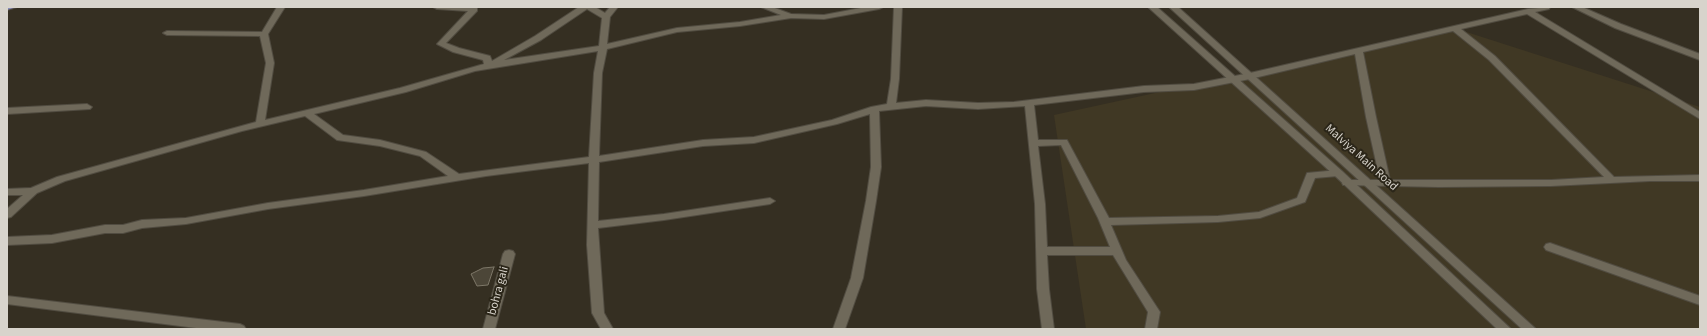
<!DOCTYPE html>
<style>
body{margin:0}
#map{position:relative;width:1707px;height:336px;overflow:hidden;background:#352f22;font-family:"Source Sans 3",sans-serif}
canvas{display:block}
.frame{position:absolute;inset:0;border:8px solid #d8d4cc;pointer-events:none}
</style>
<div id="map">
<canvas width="1707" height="336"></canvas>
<div class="frame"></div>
</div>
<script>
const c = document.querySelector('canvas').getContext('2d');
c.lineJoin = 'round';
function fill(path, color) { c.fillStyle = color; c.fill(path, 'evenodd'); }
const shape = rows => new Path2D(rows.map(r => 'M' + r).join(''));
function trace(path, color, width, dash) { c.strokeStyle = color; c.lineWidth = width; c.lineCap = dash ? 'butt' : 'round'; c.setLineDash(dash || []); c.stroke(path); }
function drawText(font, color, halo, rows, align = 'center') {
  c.font = font + ' "Source Sans 3",sans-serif'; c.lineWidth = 4; c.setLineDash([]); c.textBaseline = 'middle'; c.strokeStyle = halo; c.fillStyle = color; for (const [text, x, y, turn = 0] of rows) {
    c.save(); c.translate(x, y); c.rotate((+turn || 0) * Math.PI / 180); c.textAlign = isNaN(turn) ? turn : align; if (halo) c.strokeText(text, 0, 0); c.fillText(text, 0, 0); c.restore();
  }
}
const built = shape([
 [1454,28,1700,107,1700,329,1086,329,1054,115]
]);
const building = shape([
 [494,267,488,285,477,286,471,274,483,268,494,267]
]);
const minor = shape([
 [277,7,285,7,268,34,274,63,265,120,400,88,484,64,483,60,453,52,437,44,468,11,437,9,433,7,477,7,477,11,446,43,459,48,490,56,492,61,535,36,579,7,595,7,605,13,610,7,618,7,610,17,607,44,677,28,740,22,781,15,761,7,772,7,791,14,824,15,866,7,883,7,879,9,824,19,791,18,740,26,677,32,607,49,602,73,599,156,703,140,754,137,832,120,871,107,887,104,891,79,894,7,902,7,899,79,896,103,926,100,978,103,1014,102,1144,86,1194,84,1250,73,1528,9,1550,7,1549,9,1535,12,1700,112,1700,119,1527,14,1461,29,1495,56,1614,177,1700,175,1700,181,1650,181,1551,186,1439,187,1343,185,1342,183,1347,180,1380,180,1366,117,1355,54,1250,79,1194,90,1144,92,1034,105,1038,140,1067,140,1109,218,1218,216,1259,212,1297,198,1307,173,1338,170,1343,173,1338,176,1315,178,1305,202,1260,218,1218,222,1111,225,1126,260,1160,312,1157,329,1145,329,1148,312,1113,255,1047,255,1049,289,1054,329,1042,329,1037,289,1035,204,1025,106,978,109,926,106,879,111,881,167,876,201,863,278,845,329,833,329,851,278,866,201,871,167,870,114,837,124,754,143,703,146,599,162,598,221,664,214,770,198,775,201,770,204,664,220,598,228,604,313,613,329,601,329,592,313,587,245,589,163,486,176,364,196,268,209,186,224,142,228,123,233,105,233,52,243,7,245,7,237,52,235,105,225,123,225,142,220,186,218,268,203,364,190,448,176,420,156,380,146,337,140,305,116,242,131,65,181,37,193,11,217,7,218,7,209,23,195,7,195,7,189,31,188,57,177,256,122,266,63,260,36,167,35,163,33,167,31,262,32,277,7],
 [587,9,602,18,599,46,504,60,541,40,587,9],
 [1453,31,1489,60,1604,177,1551,180,1390,180,1376,117,1363,52,1453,31],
 [598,51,594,73,589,157,459,174,426,152,380,140,343,135,314,114,406,92,475,71,598,51],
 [1061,145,1098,218,1110,247,1047,247,1045,204,1038,146,1061,145],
 [1572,7,1582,7,1621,24,1700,54,1700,60,1615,28,1572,7],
 [87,104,92,107,90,109,7,114,7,108,87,104],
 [1550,243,1700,296,1700,305,1546,250,1544,247,1546,244,1550,243],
 [509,250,513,251,515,254,495,329,483,329,503,254,505,251,509,250],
 [7,296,240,324,244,326,246,329,204,329,7,304,7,296]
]);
const tertiary = shape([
 [1148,7,1157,7,1342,171,1511,329,1497,329,1334,175,1148,7],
 [1169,7,1178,7,1536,329,1522,329,1169,7]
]);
const primary = shape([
 [7,7,17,7,7,10,7,7]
]);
const streetNames = [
 ["Malviya Main Road",1361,158,42],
 ["bohra gali",499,291,-75]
];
fill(built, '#403824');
fill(building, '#4c4638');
trace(building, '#7d7768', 1);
trace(minor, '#514c41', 2);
trace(tertiary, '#514c41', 2);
trace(primary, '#514c41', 2);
fill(minor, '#6f695a');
fill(tertiary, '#6f695a');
fill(primary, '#888bbb');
drawText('12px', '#d8d4cc', '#2b2619', streetNames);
</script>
